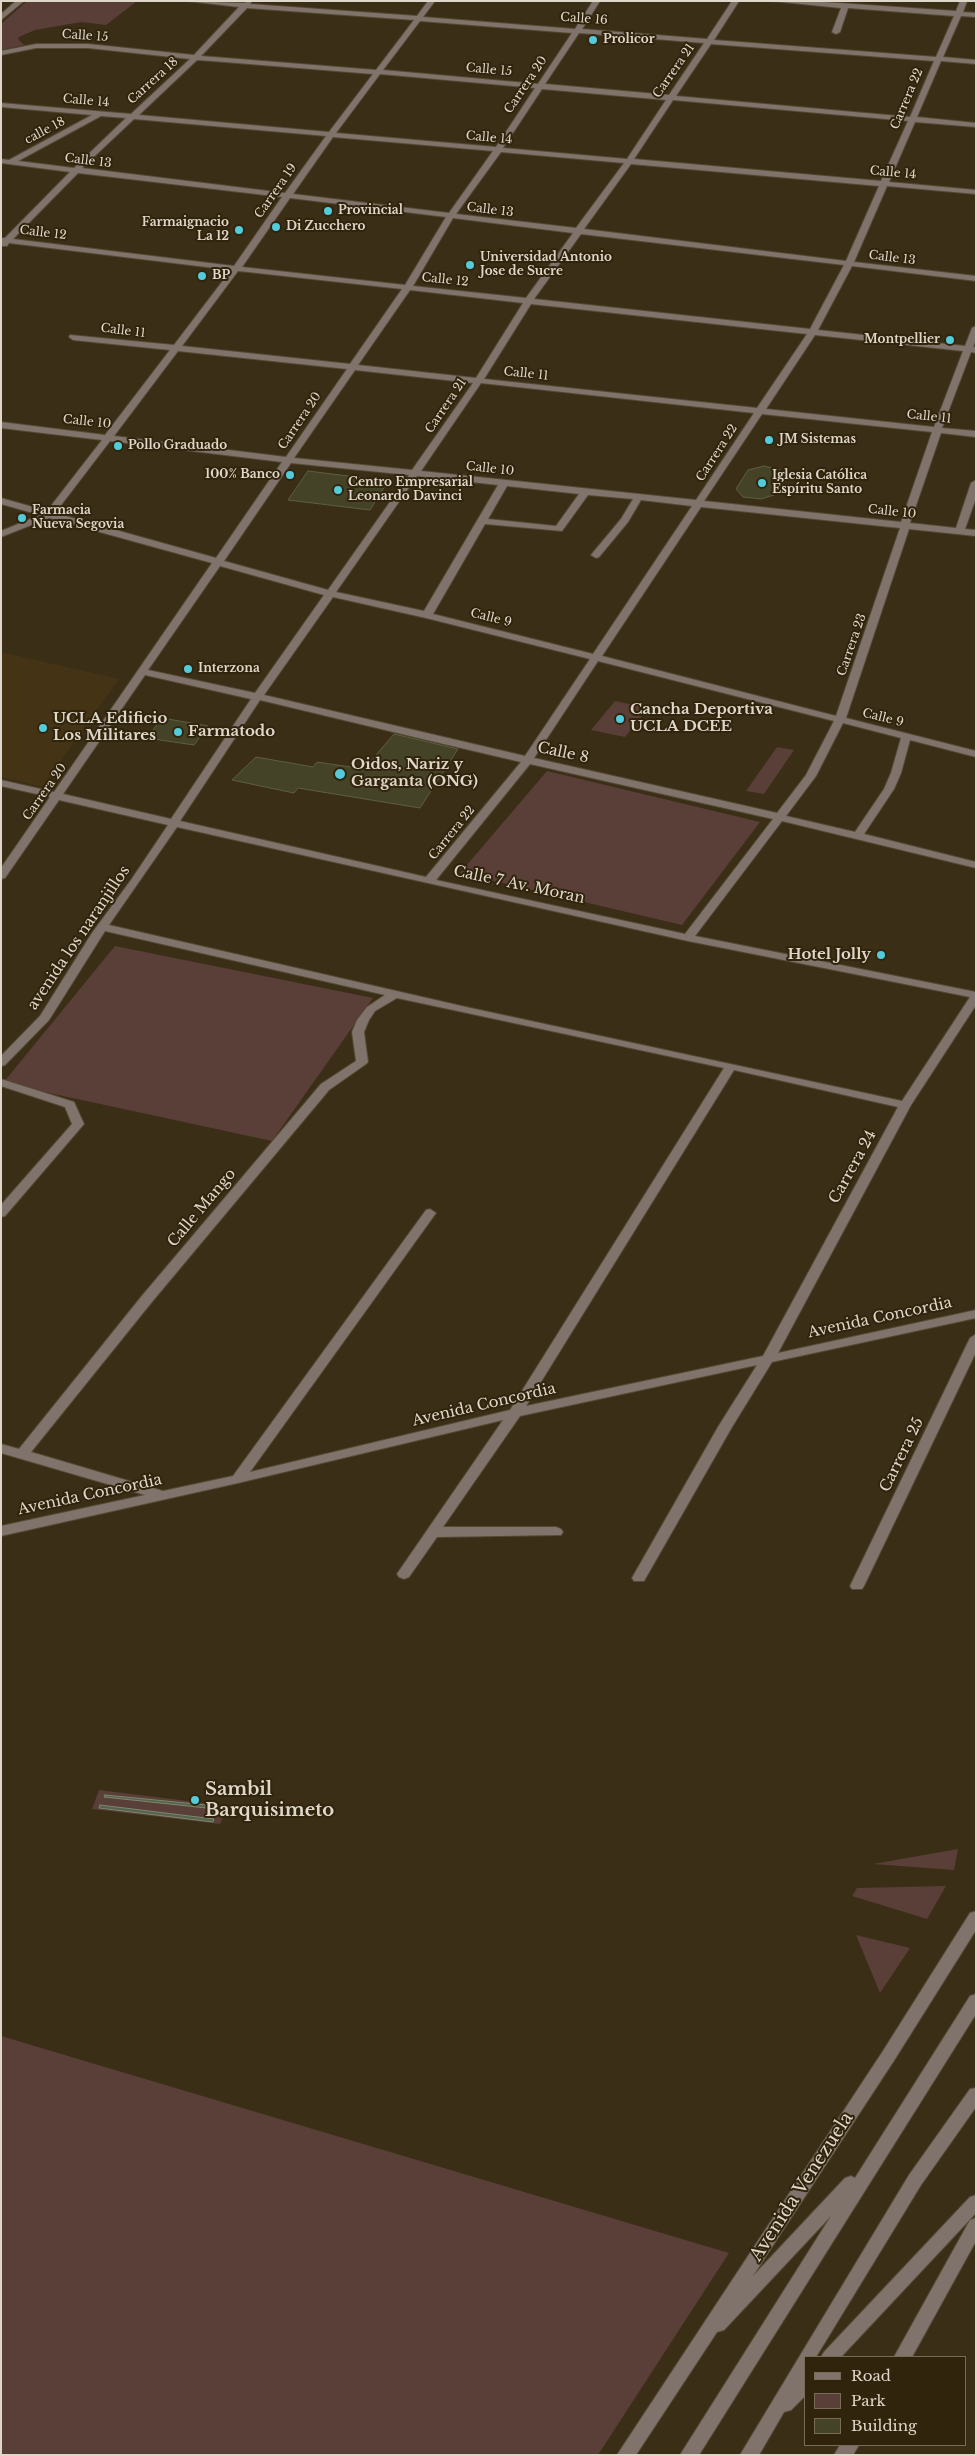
<!DOCTYPE html>
<meta charset="utf-8">
<style>
body{margin:0}
#map{position:relative;width:977px;height:2456px;overflow:hidden;background:#3b2e17;font-family:"Libre Baskerville",serif}
canvas{display:block}
.frame{position:absolute;inset:0;border:2px solid #dfd7c9;pointer-events:none}
.legend{position:absolute;left:804px;top:2356px;width:162px;height:90px;box-sizing:border-box;background:#31240d;border:1px solid #776c58;margin:0;padding:6px 9px;list-style:none;font-size:15px;color:#dfd7c9}
.legend li{display:flex;align-items:center;gap:10px;height:25px}
.legend b{width:25px;border:1px solid #776c58}
</style>
<div id="map">
<canvas width="977" height="2456"></canvas>
<div class="frame"></div>
<ul class="legend">
<li><b style="height:6px;background:#7f736b"></b>Road</li>
<li><b style="height:14px;background:#5a3e38"></b>Park</li>
<li><b style="height:14px;background:#444327"></b>Building</li>
</ul>
</div>
<script>
const c = document.querySelector('canvas').getContext('2d');
c.lineJoin = 'round';
function fill(path, color) { c.fillStyle = color; c.fill(path, 'evenodd'); }
const shape = rows => new Path2D(rows.map(r => 'M' + r).join(''));
function trace(path, color, width, dash) { c.strokeStyle = color; c.lineWidth = width; c.lineCap = dash ? 'butt' : 'round'; c.setLineDash(dash || []); c.stroke(path); }
function drawText(font, color, halo, rows, align = 'center') {
  c.font = font + ' "Libre Baskerville",serif'; c.lineWidth = 4; c.setLineDash([]); c.textBaseline = 'middle'; c.strokeStyle = halo; c.fillStyle = color; for (const [text, x, y, turn = 0] of rows) {
    c.save(); c.translate(x, y); c.rotate((+turn || 0) * Math.PI / 180); c.textAlign = isNaN(turn) ? turn : align; if (halo) c.strokeText(text, 0, 0); c.fillText(text, 0, 0); c.restore();
  }
}
const built = shape([
 [1,652,119,679,42,787,1,777]
]);
const green = shape([
 [27,1,137,1,106,25,81,22,35,30,19,37,18,39,24,45,1,50,1,24],
 [615,701,648,708,625,737,591,730],
 [777,747,794,750,764,794,746,791],
 [547,771,760,822,682,925,460,873],
 [115,946,373,998,272,1141,3,1083],
 [99,1790,228,1806,220,1824,92,1809],
 [958,1849,954,1870,873,1864],
 [946,1886,927,1919,852,1896,857,1888],
 [856,1935,910,1948,880,1993],
 [1,2036,729,2253,598,2455,1,2455]
]);
const water = shape([
 [105,1795,216,1806,216,1809,104,1797,105,1795],
 [100,1805,214,1819,213,1822,99,1808,100,1805]
]);
const building = shape([
 [764,466,780,470,789,476,774,495,761,499,743,497,736,489,748,470,764,466],
 [308,471,388,481,370,510,288,500,308,471],
 [162,718,208,726,194,745,147,738,162,718],
 [394,734,458,749,420,808,298,788,294,793,232,780,256,757,313,767,317,762,364,769,394,734]
]);
const minor = shape([
 [16,1,24,1,1,20,1,14,16,1],
 [187,1,243,3,252,1,250,4,417,16,428,1,435,1,423,17,575,29,593,1,600,1,582,29,707,39,732,1,739,1,714,40,936,57,954,16,848,8,840,32,836,34,832,32,841,8,772,1,809,1,956,11,960,1,967,1,963,12,976,13,976,17,961,16,943,57,976,60,976,64,941,61,917,117,976,123,976,127,915,122,889,182,976,190,976,194,887,186,854,262,976,276,976,281,852,266,818,330,965,346,972,328,976,326,976,340,973,347,976,347,976,353,971,352,942,428,976,431,976,437,941,433,910,523,956,528,971,483,976,480,976,498,965,529,976,530,976,536,909,529,846,718,976,751,976,757,910,740,901,773,894,789,864,834,976,862,976,868,782,821,695,936,976,992,976,1005,911,1105,778,1353,976,1310,976,1318,772,1362,732,1427,644,1581,634,1581,632,1578,718,1427,757,1365,520,1416,443,1527,556,1527,561,1529,563,1532,561,1535,437,1537,409,1577,404,1579,399,1577,397,1574,399,1571,503,1420,238,1483,1,1536,1,1526,145,1495,1,1453,1,1444,19,1449,141,1297,321,1084,356,1061,352,1032,357,1020,367,1007,385,995,105,931,49,1020,5,1065,1,1066,1,1056,40,1016,92,933,131,880,168,825,59,800,5,878,1,879,1,868,50,797,1,786,1,780,54,792,212,563,49,518,1,537,1,531,40,515,1,504,1,498,47,511,102,440,1,428,1,422,105,435,170,350,73,340,69,337,70,335,174,345,231,270,9,243,7,246,1,246,1,238,5,238,70,172,1,163,1,159,9,160,92,115,1,107,1,103,131,114,190,59,88,48,36,48,1,55,1,51,36,44,88,44,194,55,239,7,187,1],
 [247,8,414,20,376,70,201,56,247,8],
 [420,21,572,33,538,84,383,70,420,21],
 [579,33,704,43,669,95,545,84,579,33],
 [711,44,934,61,910,117,676,96,711,44],
 [197,60,212,61,373,74,329,132,139,115,197,60],
 [380,74,535,88,496,147,336,133,380,74],
 [542,89,666,100,627,159,503,148,542,89],
 [673,100,908,121,881,181,634,159,673,100],
 [101,116,126,118,74,168,18,161,101,116],
 [134,119,326,136,285,193,82,168,134,119],
 [333,137,493,151,449,213,293,194,333,137],
 [501,152,624,163,576,228,456,214,501,152],
 [631,164,879,186,846,261,584,229,631,164],
 [78,173,282,197,234,266,13,239,78,173],
 [290,198,446,217,405,285,242,267,290,198],
 [453,218,573,233,526,298,413,286,453,218],
 [581,234,844,265,810,329,534,299,581,234],
 [238,271,248,272,402,289,350,364,182,346,238,271],
 [410,290,523,303,476,378,358,365,410,290],
 [531,304,807,334,757,408,484,379,531,304],
 [815,335,963,351,934,427,766,409,815,335],
 [178,351,347,369,286,457,114,436,178,351],
 [355,370,473,383,412,470,294,458,355,370],
 [481,383,754,413,696,500,421,471,481,383],
 [762,414,932,432,901,522,704,501,762,414],
 [110,441,282,462,216,558,55,513,110,441],
 [291,463,409,475,328,590,224,561,291,463],
 [417,476,498,485,424,611,336,592,417,476],
 [507,486,579,494,556,526,488,519,507,486],
 [588,495,633,499,621,519,591,555,596,558,599,557,628,522,641,500,692,506,593,654,433,614,485,524,562,531,588,495],
 [701,507,900,528,836,716,602,656,701,507],
 [220,566,324,595,255,693,148,670,220,566],
 [333,597,426,618,590,659,525,756,264,695,333,597],
 [598,661,834,721,806,775,777,813,534,758,598,661],
 [145,675,251,699,171,819,63,794,145,675],
 [260,700,431,741,521,762,426,877,180,821,260,700],
 [843,723,901,738,891,773,884,789,855,832,786,816,816,776,843,723],
 [530,764,773,819,685,934,436,880,530,764],
 [177,827,688,941,970,997,902,1101,466,1007,109,925,177,827],
 [397,998,724,1068,510,1410,250,1472,436,1213,430,1209,426,1210,233,1476,163,1491,31,1452,151,1303,329,1090,366,1064,368,1062,364,1032,369,1020,375,1011,397,998],
 [734,1070,898,1107,763,1356,526,1406,734,1070],
 [1,1079,74,1102,84,1124,5,1216,1,1217,1,1205,72,1124,65,1107,1,1086,1,1079],
 [976,1334,976,1352,864,1586,862,1589,852,1589,850,1586,970,1338,976,1334],
 [976,1911,976,1930,895,2059,753,2276,845,2178,851,2176,855,2178,970,1996,976,1994,976,2014,699,2455,680,2455,831,2216,724,2330,717,2332,636,2455,617,2455,883,2051,970,1913,976,1911],
 [976,2088,976,2107,921,2185,816,2357,806,2357,806,2395,791,2410,784,2412,759,2455,740,2455,909,2175,970,2089,976,2088],
 [976,2195,976,2213,841,2357,821,2357,824,2352,970,2197,976,2195],
 [976,2218,976,2241,912,2357,894,2357,970,2220,976,2218],
 [840,2445,859,2445,853,2455,834,2455,840,2445]
]);
const markers = [
 [593,40,5,"#53cbdb"],
 [328,211,5,"#53cbdb"],
 [276,227,5,"#53cbdb"],
 [239,230,5,"#53cbdb"],
 [470,265,5,"#53cbdb"],
 [202,276,5,"#53cbdb"],
 [950,340,5,"#53cbdb"],
 [769,440,5,"#53cbdb"],
 [118,446,5,"#53cbdb"],
 [290,475,5,"#53cbdb"],
 [762,483,5,"#53cbdb"],
 [338,490,5,"#53cbdb"],
 [22,518,5,"#53cbdb"],
 [188,669,5,"#53cbdb"],
 [620,719,5,"#53cbdb"],
 [43,728,5,"#53cbdb"],
 [178,732,5,"#53cbdb"],
 [340,774,6,"#53cbdb"],
 [881,955,5,"#53cbdb"],
 [195,1800,5,"#53cbdb"]
];
const farStreetnames = [
 ["Calle 16",584,19,4],
 ["Calle 15",85,36,4],
 ["Calle 15",489,70,5],
 ["Carrera 21",674,71,-55],
 ["Carrera 18",153,81,-42],
 ["Carrera 20",526,85,-56],
 ["Carrera 22",907,99,-67],
 ["Calle 14",86,101,5],
 ["calle 18",45,131,-28],
 ["Calle 14",489,138,5],
 ["Calle 13",88,161,7],
 ["Calle 14",893,173,5],
 ["Carrera 19",276,191,-55],
 ["Calle 13",490,210,7],
 ["Calle 12",43,233,7],
 ["Calle 13",892,258,7],
 ["Calle 12",445,280,6],
 ["Calle 11",123,331,7],
 ["Calle 11",526,374,6],
 ["Carrera 21",446,406,-56],
 ["Calle 11",929,417,6],
 ["Carrera 20",300,421,-56],
 ["Calle 10",87,422,6],
 ["Carrera 22",717,453,-57],
 ["Calle 10",490,469,6],
 ["Calle 10",892,512,6],
 ["Calle 9",491,618,14],
 ["Carrera 23",852,645,-71],
 ["Calle 9",883,718,14],
 ["Carrera 20",45,792,-55],
 ["Carrera 22",452,833,-51]
];
const farPoinames = [
 ["Prolicor",603,40],
 ["Provincial",338,211],
 ["Farmaignacio",229,223,"right"],
 ["La 12",229,237,"right"],
 ["Di Zucchero",286,227],
 ["Universidad Antonio",480,258],
 ["Jose de Sucre",480,272],
 ["BP",212,276],
 ["Montpellier",940,340,"right"],
 ["JM Sistemas",779,440],
 ["Pollo Graduado",128,446],
 ["100% Banco",280,475,"right"],
 ["Iglesia Católica",772,476],
 ["Espíritu Santo",772,490],
 ["Centro Empresarial",348,483],
 ["Leonardo Davinci",348,497],
 ["Farmacia",32,511],
 ["Nueva Segovia",32,525],
 ["Interzona",198,669]
];
const poiNames = [
 ["Cancha Deportiva",630,710],
 ["UCLA DCEE",630,727],
 ["UCLA Edificio",53,719],
 ["Los Militares",53,736],
 ["Farmatodo",188,732],
 ["Oidos, Nariz y",351,765],
 ["Garganta (ONG)",351,782],
 ["Hotel Jolly",871,955,"right"]
];
const streetNames = [
 ["Calle 8",563,753,12],
 ["Calle 7 Av. Moran",519,885,12],
 ["avenida los naranjillos",79,938,-56],
 ["Carrera 24",853,1167,-61],
 ["Calle Mango",202,1208,-50],
 ["Avenida Concordia",880,1318,-12],
 ["Avenida Concordia",484,1405,-13],
 ["Carrera 25",902,1455,-64],
 ["Avenida Concordia",90,1495,-12]
];
const nearPoinames = [
 ["Sambil",205,1790],
 ["Barquisimeto",205,1811]
];
const nearStreetnames = [
 ["Avenida Venezuela",802,2187,-57]
];
fill(built, '#443415');
fill(green, '#5a3e38');
fill(water, '#54634a');
trace(water, '#7e8670', 1);
fill(building, '#444327');
trace(building, '#5e5e43', 1);
trace(minor, '#554933', 2);
fill(minor, '#7f736b');
for (const [x, y, r, color] of markers) { const dot = new Path2D(); dot.arc(x, y, r, 0, 2 * Math.PI); c.fillStyle = color; c.fill(dot); trace(dot, '#31240d', 2); }
drawText('12px', '#dfd7c9', '#31240d', farStreetnames);
drawText('bold 12px', '#dfd7c9', '#31240d', farPoinames, 'left');
drawText('bold 15px', '#dfd7c9', '#31240d', poiNames, 'left');
drawText('15px', '#dfd7c9', '#31240d', streetNames);
drawText('bold 18px', '#dfd7c9', '#31240d', nearPoinames, 'left');
drawText('18px', '#dfd7c9', '#31240d', nearStreetnames);
</script>
